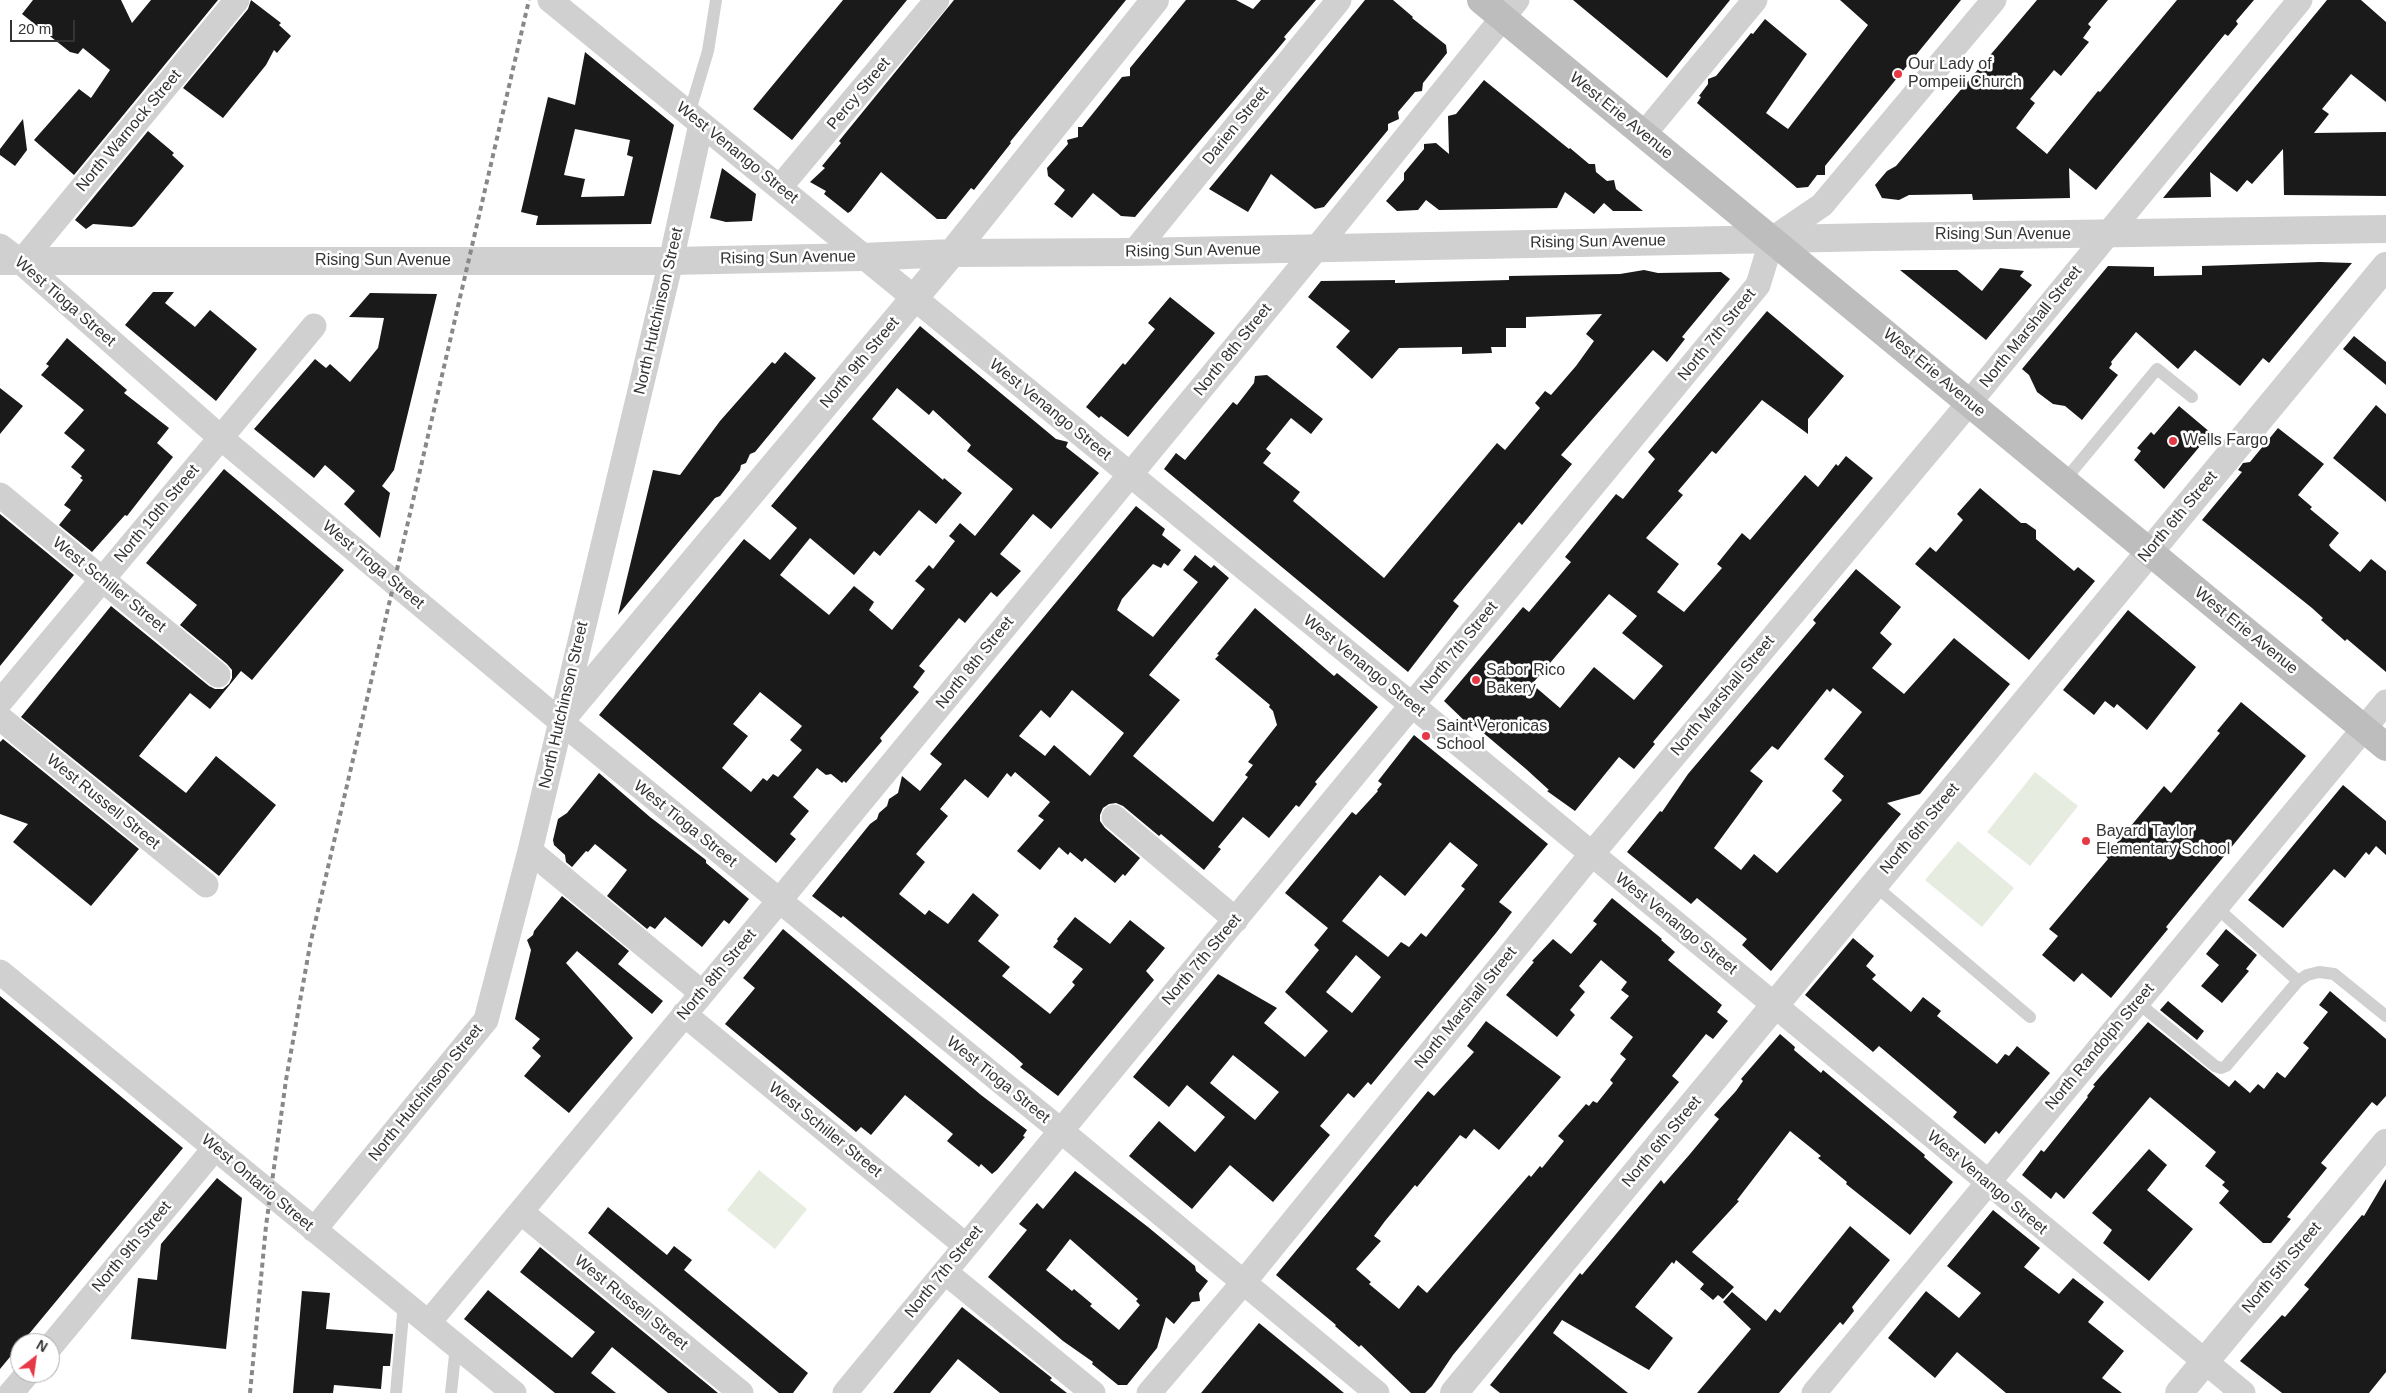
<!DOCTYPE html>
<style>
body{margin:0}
#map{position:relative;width:2386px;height:1393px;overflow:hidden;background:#fff;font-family:Helvetica,sans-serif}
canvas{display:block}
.north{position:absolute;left:10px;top:1333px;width:50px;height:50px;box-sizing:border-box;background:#fff;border:1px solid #adadad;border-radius:50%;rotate:30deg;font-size:14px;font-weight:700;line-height:20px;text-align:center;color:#333}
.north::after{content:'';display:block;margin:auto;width:18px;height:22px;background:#e63946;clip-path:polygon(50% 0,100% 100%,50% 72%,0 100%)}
.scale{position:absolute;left:10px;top:20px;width:65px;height:22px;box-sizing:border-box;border:2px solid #333;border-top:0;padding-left:6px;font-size:15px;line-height:18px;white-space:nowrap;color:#333;-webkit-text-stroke:4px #fff;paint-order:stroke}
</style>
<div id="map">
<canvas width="2386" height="1393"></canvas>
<div class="north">N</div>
<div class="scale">20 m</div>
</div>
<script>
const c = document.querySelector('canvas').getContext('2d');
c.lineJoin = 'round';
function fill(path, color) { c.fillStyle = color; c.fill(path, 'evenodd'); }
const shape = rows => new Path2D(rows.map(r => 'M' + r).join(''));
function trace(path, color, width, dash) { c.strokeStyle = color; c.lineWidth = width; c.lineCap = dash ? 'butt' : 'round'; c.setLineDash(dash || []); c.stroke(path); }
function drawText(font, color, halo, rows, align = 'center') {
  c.font = font + ' Helvetica,sans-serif'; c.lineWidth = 5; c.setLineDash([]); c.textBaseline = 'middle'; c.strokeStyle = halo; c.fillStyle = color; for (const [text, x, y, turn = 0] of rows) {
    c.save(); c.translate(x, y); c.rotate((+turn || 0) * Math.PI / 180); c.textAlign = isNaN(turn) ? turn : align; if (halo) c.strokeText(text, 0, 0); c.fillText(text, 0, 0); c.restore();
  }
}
const green = shape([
 [2035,772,2078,806,2030,866,1987,832],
 [1958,841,2014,888,1982,927,1925,880],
 [759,1170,807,1209,775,1249,727,1210]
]);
const building = shape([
 [33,0,121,0,132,23,151,0,218,0,74,175,34,140,79,89,91,98,110,70,83,48,78,54,70,52,22,14],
 [251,0,281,23,279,25,291,36,277,53,274,50,266,65,223,118,183,88,248,9],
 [843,0,907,0,792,140,753,109],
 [954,0,1126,0,1010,142,1011,143,974,190,971,188,946,219,937,219,881,172,851,211,848,213,824,194,826,191,810,182,825,168,822,166,841,143,839,141],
 [1186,0,1236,0,1253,9,1261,0,1316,0,1284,37,1286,39,1276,51,1135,217,1121,216,1093,193,1072,218,1054,204,1065,190,1048,176,1047,168,1068,144,1067,140,1078,137,1078,127,1082,127,1122,77,1130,76,1130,68],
 [1365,0,1393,0,1413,17,1412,18,1446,45,1447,53,1423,83,1422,91,1415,92,1398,112,1399,119,1388,124,1388,130,1324,207,1315,209,1271,174,1248,212,1209,189],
 [1573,0,1730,0,1667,78],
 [1840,0,1961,0,1825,166,1825,175,1817,175,1808,187,1797,188,1697,103,1701,97,1699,96,1708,84,1708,79,1716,76,1751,33,1753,34,1765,19,1807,54,1766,113,1788,129,1868,25],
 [2037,0,2108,0,2088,24,2091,27,2083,38,2089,42,2061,76,2054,70,2030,99,2035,103,2016,128,2047,154,2098,91,2100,92,2177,0,2254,0,2236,21,2238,24,2228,36,2225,34,2096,190,2069,168,2070,198,1973,200,1972,194,1909,195,1899,200,1882,198,1875,185,1887,171,1896,166],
 [2327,0,2361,0,2386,22,2386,102,2351,74,2322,109,2329,114,2314,133,2386,132,2386,196,2284,195,2283,149,2252,184,2247,180,2237,192,2210,172,2211,197,2163,198],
 [585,52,674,125,651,224,536,225,538,216,521,212,548,97,575,105],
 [575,129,630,140,627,155,633,157,624,196,581,197,585,179,564,175],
 [1484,80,1569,149,1570,148,1589,164,1595,164,1596,172,1607,181,1614,180,1616,189,1643,211,1613,211,1604,203,1594,214,1565,192,1557,208,1439,210,1426,200,1418,210,1397,211,1386,201,1404,180,1404,173,1424,149,1424,144,1436,143,1449,154,1448,116,1456,114],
 [23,119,27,150,15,166,0,155,0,149],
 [148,131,174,153,172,155,184,166,135,225,132,227,93,224,86,229,75,220],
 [722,168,756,194,752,221,726,222,710,218],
 [2320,262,2352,263,2269,363,2263,358,2240,386,2195,350,2178,369,2136,332,2111,362,2112,364,2109,368,2118,375,2082,420,2065,406,2053,404,2037,392,2029,375,2022,369,2108,266,2154,267,2154,276,2202,275,2202,266],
 [2000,268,2024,271,2020,276,2032,285,1986,340,1900,270,1957,270,1982,291],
 [1644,270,1658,273,1721,272,1730,279,1682,337,1685,339,1667,362,1653,350,1561,455,1572,464,1522,525,1519,522,1453,601,1459,606,1408,672,1164,469,1176,453,1185,460,1233,402,1237,405,1254,383,1255,376,1267,375,1323,419,1311,434,1291,418,1266,449,1271,453,1263,463,1300,492,1293,501,1384,578,1497,443,1505,450,1540,408,1535,403,1545,391,1551,395,1576,366,1594,341,1586,334,1602,314,1526,317,1526,328,1506,328,1506,347,1491,347,1492,353,1462,354,1462,347,1399,348,1372,379,1336,347,1350,331,1308,297,1321,281,1395,280,1395,283,1509,280,1509,276,1620,274],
 [153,292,174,292,165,303,195,327,210,310,257,349,216,401,125,325],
 [370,293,437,294,394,470,382,486,390,493,380,538,344,504,355,491,325,465,314,478,254,429,315,359,326,368,330,364,350,382,378,348,384,318,349,317],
 [1170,297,1215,333,1128,437,1101,416,1099,418,1086,407,1123,363,1125,365,1155,329,1148,323],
 [1767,311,1844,376,1808,419,1808,434,1762,400,1716,454,1712,451,1678,491,1683,495,1646,538,1679,564,1657,592,1684,612,1722,568,1717,564,1742,533,1750,540,1805,475,1818,487,1836,464,1838,466,1846,456,1873,478,1653,742,1655,744,1634,769,1619,757,1575,811,1547,791,1549,790,1526,769,1474,725,1472,728,1444,701,1523,607,1529,612,1571,562,1565,557,1616,494,1623,499,1655,459,1648,452],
 [1609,594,1637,616,1622,633,1663,666,1634,700,1594,667,1560,708,1532,684],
 [920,326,1056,439,1068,442,1066,447,1099,473,1051,529,1033,514,1000,554,1021,571,997,597,991,592,965,623,959,618,919,666,925,671,913,687,919,692,880,738,882,741,846,783,844,781,842,783,831,774,826,775,817,768,793,797,809,811,790,834,796,839,776,863,599,715,744,539,770,560,797,528,771,506],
 [897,388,929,415,933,410,971,445,967,451,1013,489,975,536,960,523,949,536,955,541,933,569,929,565,915,581,925,589,892,630,869,610,874,602,854,586,829,615,780,575,810,538,854,575,874,551,880,556,919,510,936,524,962,493,944,478,943,480,872,419],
 [760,692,802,726,790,740,802,750,778,777,773,774,767,781,763,778,751,792,722,768,748,736,733,724],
 [2354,336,2386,362,2386,385,2343,349],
 [67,338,127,390,124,393,169,428,157,443,173,457,127,516,125,515,92,552,59,525,71,510,64,505,83,480,80,478,82,476,71,467,85,450,64,433,84,410,41,375,49,366,46,364],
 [785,352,816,378,755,452,750,454,746,463,741,465,740,470,720,496,715,498,618,615,653,470,680,475,720,421,772,362,775,364],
 [0,388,23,406,0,434],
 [2376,405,2386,414,2386,502,2333,458],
 [2179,406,2211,433,2164,489,2134,460,2141,451,2137,448,2151,432,2154,435],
 [2278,428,2324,464,2298,495,2312,507,2310,509,2339,533,2329,545,2331,548,2360,572,2371,559,2386,571,2386,672,2347,639,2345,641,2321,620,2323,618,2312,608,2202,520,2242,472,2238,470,2243,463,2250,462],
 [224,469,344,570,252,680,241,671,210,709,190,693,139,756,186,793,216,756,276,805,219,876,21,717,111,606,209,686,215,689,223,689,229,684,232,678,232,670,227,664,180,625,197,605,146,563],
 [1980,488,2021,523,2026,523,2036,530,2036,539,2074,571,2078,567,2095,581,2029,660,1915,564,1930,547,1936,552,1963,520,1957,514],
 [1136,506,1165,529,1162,535,1181,550,1168,566,1164,563,1161,568,1153,564,1122,599,1117,610,1153,637,1198,582,1183,570,1195,555,1211,568,1214,565,1229,578,1149,675,1180,700,1133,756,1213,822,1248,777,1245,775,1253,765,1248,762,1277,725,1273,711,1269,707,1270,705,1215,659,1219,655,1217,654,1255,608,1334,676,1337,673,1378,707,1315,782,1317,784,1299,807,1296,805,1269,838,1243,817,1218,847,1221,849,1204,870,1161,834,1159,836,1123,806,1116,803,1109,804,1103,808,1100,815,1100,821,1105,828,1140,858,1125,876,1123,874,1115,883,1085,858,1082,862,1070,852,1068,855,1059,847,1040,870,1017,851,1044,820,1038,816,1050,802,1015,772,1011,777,1007,773,988,798,965,779,940,809,948,816,916,854,925,862,899,894,925,915,929,910,948,924,973,893,999,915,978,941,1010,967,1002,976,1050,1014,1075,985,1072,982,1083,969,1053,947,1058,941,1057,939,1075,917,1110,944,1130,920,1165,948,1146,971,1154,980,1058,1096,1020,1067,1023,1064,1014,1056,926,984,843,916,841,918,812,896,870,824,877,819,879,813,887,806,889,799,898,793,902,776,920,791,942,764,930,754],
 [1072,690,1124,733,1090,776,1054,745,1045,756,1019,736,1041,710,1050,718],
 [0,514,74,575,0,666],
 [1856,569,1901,607,1880,633,1892,644,1872,668,1904,694,1954,638,2010,684,1920,794,1887,803,1901,814,1771,971,1742,945,1747,939,1697,898,1691,904,1627,852,1660,811,1662,812,1688,774,1816,623,1813,620],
 [1833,688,1862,712,1824,759,1844,776,1832,791,1842,800,1777,873,1754,854,1741,870,1714,848,1763,781,1750,771,1772,746,1778,750,1827,689,1830,692],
 [2128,610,2196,667,2147,730,2117,704,2114,708,2105,701,2094,715,2063,690],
 [2241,702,2306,756,2166,927,2168,929,2111,998,2082,973,2074,982,2042,955,2058,936,2049,929,2108,859,2106,856,2164,786,2171,793,2220,733,2217,731],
 [1414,735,1548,844,1499,902,1512,912,1496,933,1371,1085,1368,1082,1354,1098,1348,1093,1320,1126,1330,1135,1273,1202,1230,1165,1192,1209,1129,1156,1159,1121,1195,1152,1225,1117,1187,1085,1169,1107,1133,1077,1218,974,1277,1008,1264,1023,1305,1057,1328,1031,1285,992,1319,950,1314,945,1328,928,1285,893,1352,812,1356,815,1378,791,1377,790,1382,784,1378,781],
 [1450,842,1478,865,1461,886,1465,889,1426,937,1421,933,1409,947,1401,942,1388,957,1342,921,1380,875,1405,896],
 [1356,955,1381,977,1352,1013,1326,992],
 [1233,1055,1279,1092,1255,1120,1210,1083],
 [3,739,139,849,91,906,13,842,28,824,0,814,0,742],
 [599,773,650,817,706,860,706,863,749,899,729,924,724,920,702,947,665,917,655,929,650,926,647,929,607,896,627,870,595,844,588,852,586,851,572,867,566,862,565,855,554,845,553,840,558,819,567,813],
 [2343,785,2386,821,2386,855,2376,846,2369,855,2366,852,2345,878,2334,869,2283,928,2248,900],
 [562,896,629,951,618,964,663,1001,652,1014,577,951,566,963,633,1038,569,1113,524,1076,541,1056,532,1048,540,1039,515,1019,531,950,527,940,533,935,534,931],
 [1612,898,1662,939,1661,940,1675,952,1668,960,1722,1005,1717,1012,1728,1021,1713,1039,1706,1034,1672,1076,1679,1082,1453,1355,1432,1386,1425,1393,1411,1393,1361,1345,1359,1347,1335,1326,1336,1325,1276,1275,1428,1091,1434,1096,1474,1052,1467,1046,1486,1021,1561,1077,1499,1150,1474,1129,1466,1139,1460,1135,1417,1187,1415,1185,1385,1221,1374,1236,1381,1241,1356,1269,1371,1282,1369,1284,1399,1309,1418,1285,1427,1293,1529,1175,1531,1177,1540,1166,1542,1168,1564,1141,1558,1136,1586,1104,1589,1106,1593,1101,1597,1103,1613,1083,1610,1080,1626,1059,1620,1054,1633,1037,1610,1018,1629,996,1621,990,1627,982,1601,960,1579,986,1585,992,1570,1010,1575,1015,1557,1037,1506,995,1534,962,1532,961,1553,939,1571,954,1597,924,1593,921],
 [783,929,981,1095,1027,1130,1023,1136,1025,1137,997,1170,992,1174,981,1164,979,1167,947,1141,953,1134,905,1095,871,1135,861,1127,856,1132,725,1024,755,988,743,978],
 [2226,929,2257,955,2246,969,2249,971,2222,1003,2201,986,2219,965,2206,954],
 [1853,938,1874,956,1866,966,1876,975,1872,979,1911,1012,1923,997,1941,1011,1937,1016,1997,1064,2005,1054,2009,1056,2017,1046,2050,1073,1999,1134,1996,1131,1985,1144,1953,1117,1957,1112,1911,1073,1879,1046,1873,1052,1805,995],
 [2330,991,2386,1039,2386,1096,2377,1106,2372,1102,2321,1163,2327,1168,2287,1217,2291,1219,2271,1243,2263,1243,2219,1203,2229,1191,2222,1185,2225,1182,2205,1166,2216,1152,2150,1097,2064,1199,2056,1192,2051,1199,2022,1175,2041,1150,2044,1152,2088,1097,2087,1096,2095,1086,2093,1085,2148,1022,2229,1087,2235,1080,2250,1093,2258,1084,2264,1089,2277,1072,2285,1078,2309,1048,2303,1043,2328,1012,2319,1005],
 [0,996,183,1148,0,1369],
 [2168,1001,2204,1031,2197,1040,2160,1010],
 [1780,1034,1795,1047,1794,1050,1821,1073,1823,1070,1925,1155,1924,1157,1953,1182,1910,1235,1846,1184,1847,1182,1818,1158,1821,1156,1790,1131,1737,1200,1739,1201,1692,1252,1734,1287,1723,1299,1718,1295,1713,1300,1700,1289,1704,1284,1676,1260,1674,1264,1672,1262,1635,1307,1673,1338,1649,1370,1562,1320,1553,1333,1628,1393,1500,1393,1490,1385,1580,1273,1582,1275,1661,1180,1664,1184,1690,1154,1719,1119,1714,1115,1736,1091,1743,1081,1741,1079],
 [2149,1149,2167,1165,2147,1190,2193,1229,2149,1281,2103,1243,2112,1230,2092,1213],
 [1075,1171,1148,1227,1195,1266,1196,1271,1208,1281,1199,1293,1200,1301,1192,1302,1174,1324,1166,1317,1157,1348,1127,1385,1118,1385,1092,1364,1093,1362,1063,1341,988,1277,1027,1230,1019,1224,1037,1203,1043,1209],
 [1070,1239,1138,1299,1136,1301,1140,1305,1119,1330,1090,1306,1092,1304,1074,1289,1072,1291,1046,1270],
 [217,1178,242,1198,226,1349,131,1339,138,1278,157,1280,161,1244],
 [2386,1179,2386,1372,2369,1393,2282,1393,2240,1361,2282,1315,2285,1317,2309,1289,2304,1285,2362,1215,2364,1216],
 [608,1207,667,1255,674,1246,692,1260,684,1270,808,1373,793,1393,779,1393,588,1233],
 [1993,1210,2040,1248,2024,1267,2059,1294,2073,1278,2104,1302,2088,1322,2124,1351,2102,1378,2122,1393,2006,1393,1957,1352,1935,1378,1888,1338,1926,1291,1959,1318,1981,1293,1947,1266],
 [1850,1226,1890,1260,1852,1307,1854,1311,1843,1325,1840,1322,1779,1393,1697,1393,1751,1329,1723,1302,1732,1292,1766,1321,1775,1309,1780,1313],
 [540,1247,718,1393,668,1393,612,1347,591,1373,616,1393,555,1393,464,1319,488,1290,572,1358,595,1332,520,1272],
 [302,1291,330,1293,326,1329,393,1334,390,1366,383,1366,381,1389,334,1385,333,1393,293,1393],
 [962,1307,1052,1378,1050,1380,1067,1393,1000,1393,958,1359,930,1393,893,1393],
 [1259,1323,1320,1373,1344,1393,1201,1393]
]);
const service = shape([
 [689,114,708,51,716,0],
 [2064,481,2157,369,2192,397],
 [1874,885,2030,1017],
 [2298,981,2307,975,2319,972,2334,974,2386,1016],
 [2137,1002,2215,1066,2221,1068,2226,1066,2298,981,2216,907],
 [396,1393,404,1303],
 [451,1393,456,1345]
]);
const minor = shape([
 [550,0,1412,705,2243,1393],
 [1644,134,1755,0],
 [780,187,937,0],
 [0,246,21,262,221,438,560,721,1060,1130,1377,1393],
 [1134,252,1339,0],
 [21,262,237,0],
 [0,495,218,675],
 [0,702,314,326],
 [0,718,206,885],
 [1114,817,1236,920],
 [530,851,702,993],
 [0,972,514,1393],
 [684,1014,965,1245],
 [521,1212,741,1393],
 [314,1230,486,1020,530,851,671,261,701,124],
 [945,1272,1093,1393],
 [429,1322,779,901,1316,249,1517,0],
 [50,1347,215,1148],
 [11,1393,28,1373],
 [845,1393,1758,285,1772,239,1822,205,1994,0],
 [1149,1393,1243,1283,1591,855,1969,403,2300,0],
 [1814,1393,2386,702]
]);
const tertiary = shape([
 [0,261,671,261,863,257,952,253,1134,252,1876,237,2386,229],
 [560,721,952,253,1155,0],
 [1454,1393,2386,266],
 [2179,1393,2386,1143]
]);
const secondary = shape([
 [1481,0,2386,747]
]);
const rail = shape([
 [250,1393,266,1226,286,1080,310,945,529,0]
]);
const markers = [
 [1898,74,5,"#e63946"],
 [2173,441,5,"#e63946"],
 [1476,680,5,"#e63946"],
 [1426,736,5,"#e63946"],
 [2086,841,5,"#e63946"]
];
const poiNames = [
 ["Our Lady of",1908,65],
 ["Pompeii Church",1908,83],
 ["Wells Fargo",2183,441],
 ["Sabor Rico",1486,671],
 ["Bakery",1486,689],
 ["Saint Veronicas",1436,727],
 ["School",1436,745],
 ["Bayard Taylor",2096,832],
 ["Elementary School",2096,850]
];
const streetNames = [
 ["Percy Street",859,94,-50],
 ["West Erie Avenue",1621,116,39],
 ["Darien Street",1236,126,-51],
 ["North Warnock Street",129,131,-50],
 ["West Venango Street",737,153,39],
 ["Rising Sun Avenue",2003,235],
 ["Rising Sun Avenue",1598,242,-1],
 ["Rising Sun Avenue",1193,251,-1],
 ["Rising Sun Avenue",788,258,-1],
 ["Rising Sun Avenue",383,261],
 ["West Tioga Street",65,302,41],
 ["North Hutchinson Street",659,311,-77],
 ["North Marshall Street",2031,327,-51],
 ["North 7th Street",1717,335,-51],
 ["North 8th Street",1233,350,-51],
 ["North 9th Street",860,363,-50],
 ["West Erie Avenue",1934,373,40],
 ["West Venango Street",1050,410,39],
 ["North 10th Street",157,514,-50],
 ["North 6th Street",2178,517,-50],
 ["West Tioga Street",373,565,40],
 ["West Schiller Street",109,585,39],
 ["West Erie Avenue",2246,631,39],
 ["North 7th Street",1459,648,-51],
 ["North 8th Street",975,663,-51],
 ["West Venango Street",1364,666,39],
 ["North Marshall Street",1723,696,-50],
 ["North Hutchinson Street",564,705,-77],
 ["West Russell Street",103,802,39],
 ["West Tioga Street",685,824,39],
 ["North 6th Street",1920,829,-50],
 ["West Venango Street",1676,924,39],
 ["North 7th Street",1202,960,-50],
 ["North 8th Street",717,975,-50],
 ["North Marshall Street",1466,1008,-51],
 ["North Randolph Street",2100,1047,-50],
 ["West Tioga Street",998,1080,39],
 ["North Hutchinson Street",426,1093,-51],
 ["West Schiller Street",825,1130,39],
 ["North 6th Street",1662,1142,-50],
 ["West Ontario Street",257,1183,40],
 ["West Venango Street",1987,1183,40],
 ["North 9th Street",132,1247,-50],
 ["North 5th Street",2282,1268,-50],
 ["North 7th Street",944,1272,-51],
 ["West Russell Street",631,1303,39]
];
fill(green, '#e6ecdf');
fill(building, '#1a1a1a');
trace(service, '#d0d0d0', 12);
trace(minor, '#d0d0d0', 25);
trace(tertiary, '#d0d0d0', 28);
trace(secondary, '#bdbdbd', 28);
trace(rail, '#888', 4, [5, 4]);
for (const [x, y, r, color] of markers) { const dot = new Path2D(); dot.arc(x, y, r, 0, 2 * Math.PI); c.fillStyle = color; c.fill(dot); trace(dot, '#fff', 2); }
drawText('16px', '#333', '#fff', poiNames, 'left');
drawText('16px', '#333', '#fff', streetNames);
</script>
